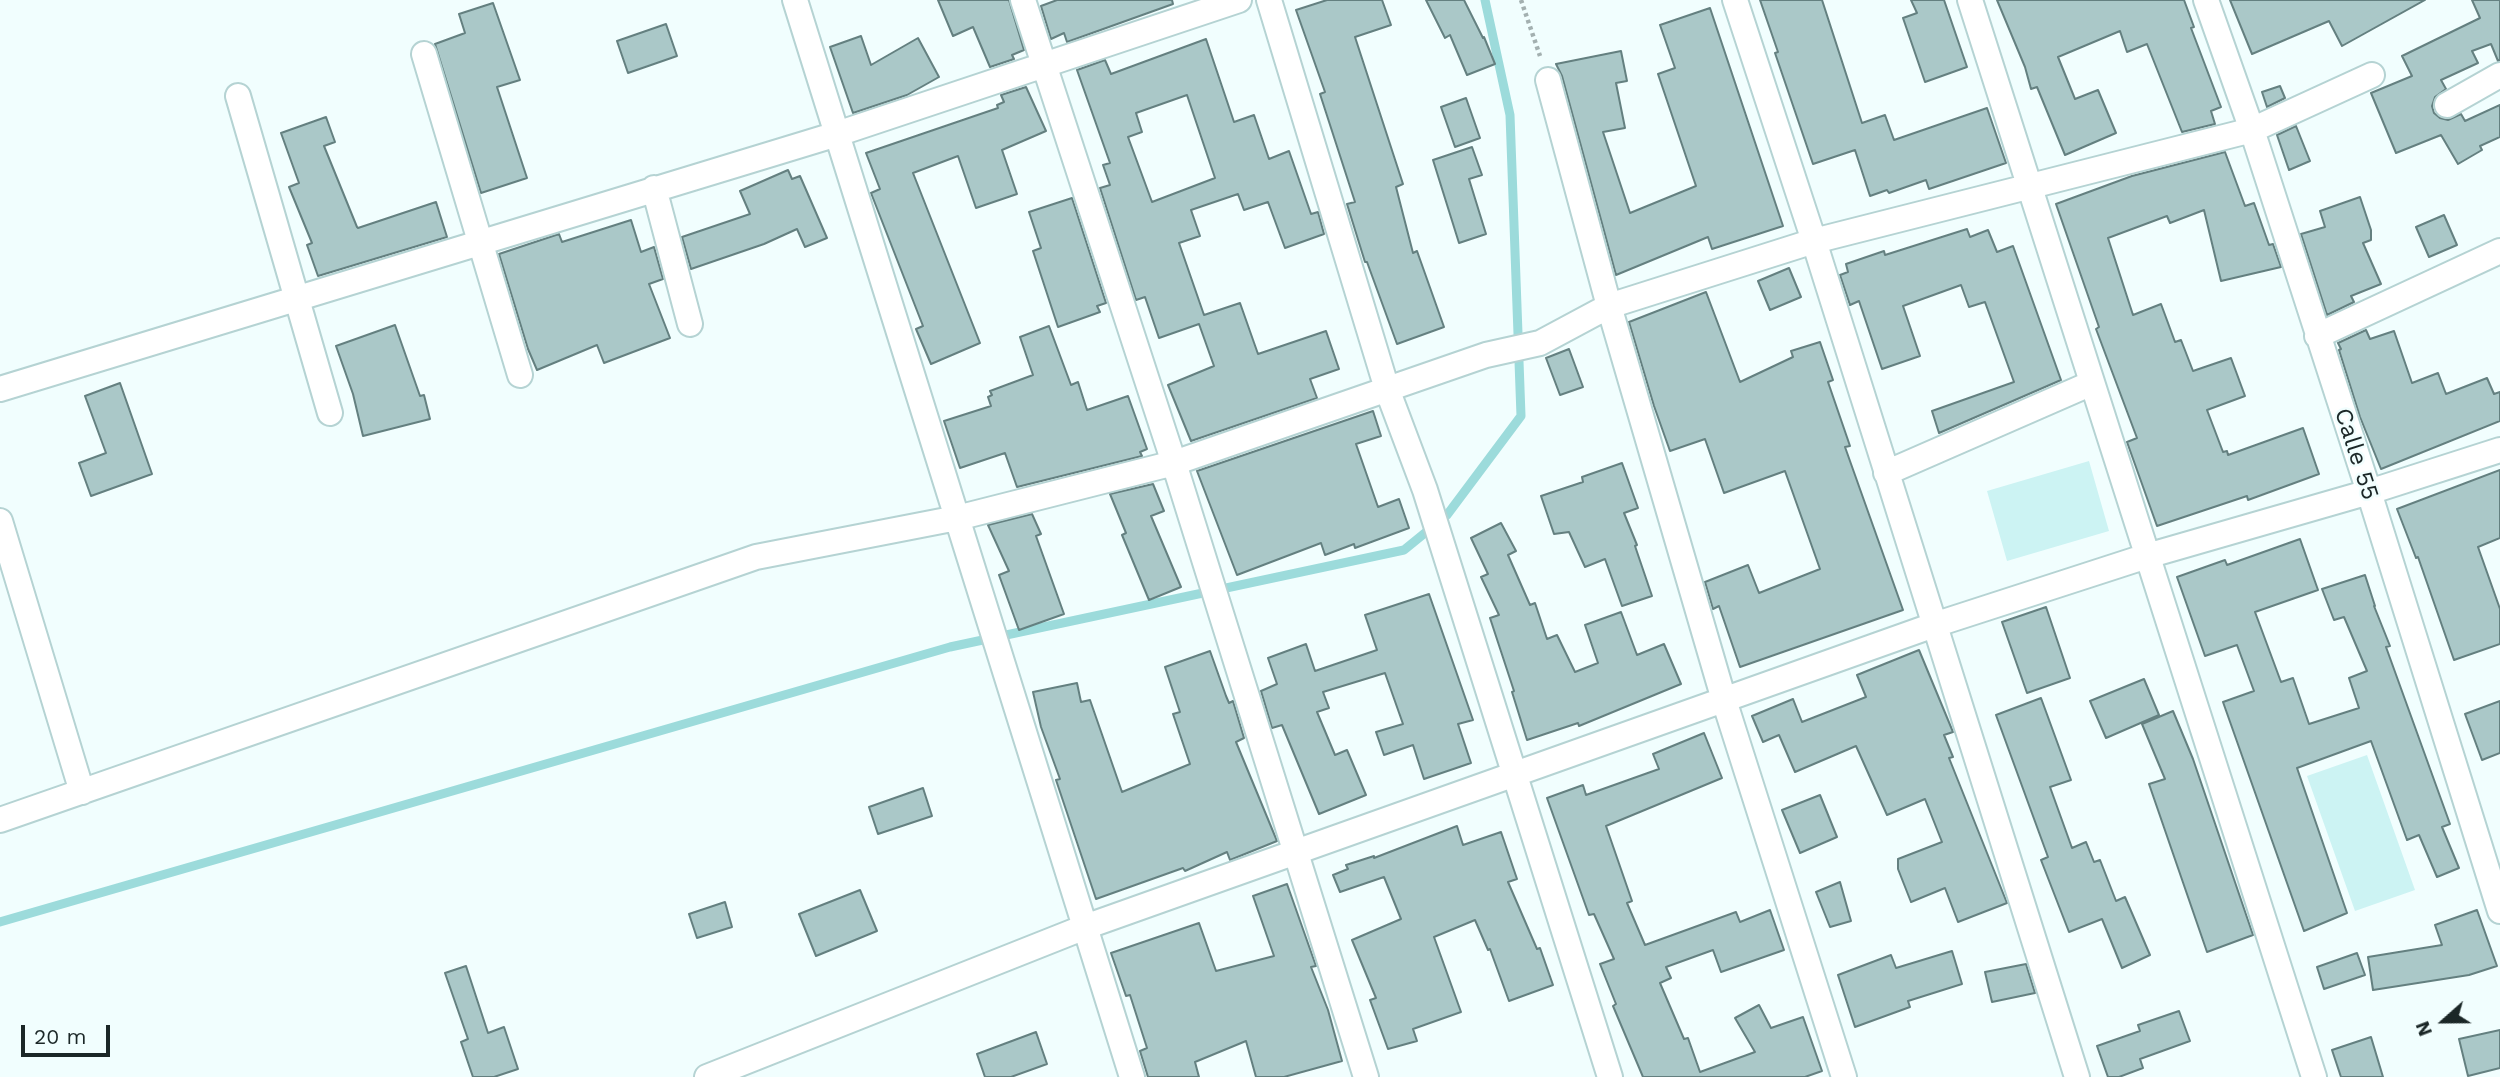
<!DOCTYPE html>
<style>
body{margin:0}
#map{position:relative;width:2500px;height:1077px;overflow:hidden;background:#f1fefe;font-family:"Work Sans",sans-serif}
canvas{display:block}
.north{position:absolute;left:2409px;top:986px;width:70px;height:70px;-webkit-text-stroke:5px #f1fefe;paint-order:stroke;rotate:249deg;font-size:19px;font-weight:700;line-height:28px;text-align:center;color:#1b2727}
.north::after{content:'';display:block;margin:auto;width:24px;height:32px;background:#1b2727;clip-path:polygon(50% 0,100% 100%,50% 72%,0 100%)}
.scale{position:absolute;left:21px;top:1025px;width:89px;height:32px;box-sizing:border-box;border:4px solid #1b2727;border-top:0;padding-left:9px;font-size:21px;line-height:24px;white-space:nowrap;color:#1b2727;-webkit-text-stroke:5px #f1fefe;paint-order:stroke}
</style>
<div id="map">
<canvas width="2500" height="1077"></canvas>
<div class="north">N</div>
<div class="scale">20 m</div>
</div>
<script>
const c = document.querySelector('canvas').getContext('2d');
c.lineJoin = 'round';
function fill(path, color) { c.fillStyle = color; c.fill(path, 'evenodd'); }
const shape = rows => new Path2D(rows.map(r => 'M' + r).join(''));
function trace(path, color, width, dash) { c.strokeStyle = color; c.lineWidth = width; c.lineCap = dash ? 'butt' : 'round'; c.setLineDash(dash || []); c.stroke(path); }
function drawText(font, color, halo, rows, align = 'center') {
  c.font = font + ' "Work Sans",sans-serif'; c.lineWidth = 5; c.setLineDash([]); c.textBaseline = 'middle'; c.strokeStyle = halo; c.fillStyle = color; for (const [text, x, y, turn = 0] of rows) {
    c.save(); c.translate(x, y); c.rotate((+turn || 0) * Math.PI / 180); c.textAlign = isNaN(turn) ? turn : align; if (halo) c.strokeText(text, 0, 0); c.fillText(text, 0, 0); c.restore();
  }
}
const green = shape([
 [2089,461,2109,531,2007,561,1987,491],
 [2367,755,2415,890,2355,911,2307,776]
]);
const stream = shape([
 [0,922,950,647,1404,550,1447,515,1521,416,1510,115,1485,0]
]);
const building = shape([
 [938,0,1009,0,1024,50,1012,55,1014,59,990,67,973,27,953,36,938,0],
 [1057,0,1172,0,1173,4,1067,42,1064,33,1051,39,1041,6,1057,0],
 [1327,0,1382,0,1391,25,1355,37,1403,184,1396,187,1413,253,1417,251,1444,327,1397,344,1367,262,1365,262,1347,204,1355,202,1320,94,1325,92,1296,10,1327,0],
 [1426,0,1464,0,1483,38,1484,37,1495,64,1467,75,1450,35,1445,38,1426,0],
 [1760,0,1822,0,1862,123,1885,115,1894,140,1987,108,2006,163,1929,189,1926,180,1889,193,1887,190,1870,196,1855,150,1813,164,1775,53,1778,52,1760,0],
 [1911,0,1944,0,1967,67,1925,82,1903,18,1917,13,1911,0],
 [1997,0,2184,0,2194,27,2191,28,2221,107,2211,111,2215,124,2182,132,2147,44,2127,52,2120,31,2058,57,2075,99,2098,90,2116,133,2065,155,2037,87,2031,89,2025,67,1997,0],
 [2230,0,2425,0,2342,46,2329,21,2252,54,2230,0],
 [2472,0,2500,0,2500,60,2498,61,2491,44,2472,51,2478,63,2441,80,2446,89,2435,97,2432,106,2434,113,2440,118,2448,120,2461,114,2465,121,2500,105,2500,137,2480,146,2482,150,2458,164,2441,135,2396,153,2371,93,2412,76,2402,56,2480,18,2472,0],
 [493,3,520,80,497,87,527,178,481,193,435,44,465,33,459,14,493,3],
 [1710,8,1783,226,1712,249,1708,237,1616,275,1562,76,1556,64,1621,51,1627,81,1616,83,1625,128,1603,132,1630,213,1696,186,1658,74,1675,68,1660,25,1710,8],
 [666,24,677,56,628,73,617,41,666,24],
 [861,36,871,65,918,38,939,77,907,95,853,113,830,47,861,36],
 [1206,39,1234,122,1254,115,1269,159,1289,151,1311,214,1318,212,1324,234,1285,248,1268,202,1244,210,1238,194,1191,210,1200,236,1179,243,1204,315,1240,303,1258,354,1326,331,1339,369,1310,379,1317,398,1191,441,1168,385,1214,366,1199,324,1159,338,1145,297,1136,300,1100,188,1110,185,1103,165,1110,163,1077,70,1105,60,1111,74,1206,39],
 [1187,95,1215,178,1152,202,1128,137,1142,132,1136,113,1187,95],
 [2280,86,2285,98,2267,107,2262,92,2280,86],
 [1026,87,1046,131,1002,150,1017,194,976,208,958,156,913,173,980,343,931,364,916,329,923,326,871,193,880,189,866,153,998,108,997,105,1004,102,1001,95,1026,87],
 [1466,98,1480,138,1455,147,1441,107,1466,98],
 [326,117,335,142,324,146,357,227,358,228,436,202,447,237,318,276,307,245,312,243,289,187,299,183,281,133,326,117],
 [2296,126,2310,161,2289,170,2277,135,2296,126],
 [1472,147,1482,175,1469,179,1486,234,1459,243,1433,160,1472,147],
 [2225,152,2245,206,2254,203,2269,245,2273,244,2281,267,2221,281,2204,210,2170,223,2167,216,2108,238,2133,315,2161,304,2175,342,2181,340,2193,371,2231,358,2245,396,2207,410,2223,452,2227,451,2228,455,2303,428,2319,474,2248,500,2247,496,2157,526,2127,442,2137,438,2096,329,2099,327,2056,204,2132,176,2225,152],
 [788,170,792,179,800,176,827,238,805,247,797,229,764,244,691,269,682,237,750,214,740,191,788,170],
 [2360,197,2371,230,2371,240,2363,243,2381,284,2351,296,2354,302,2327,315,2301,234,2325,227,2320,211,2360,197],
 [1072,198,1106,303,1097,306,1100,312,1058,327,1033,251,1041,248,1029,212,1072,198],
 [2444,215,2457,245,2429,257,2416,227,2444,215],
 [631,220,641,252,654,247,663,279,649,284,670,338,604,363,597,345,537,370,528,349,499,254,559,234,562,242,631,220],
 [1967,229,1970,237,1988,230,1997,252,2013,246,2061,380,1939,433,1932,411,2014,382,1985,302,1969,307,1961,285,1903,306,1920,356,1882,369,1859,301,1850,305,1840,275,1848,272,1846,264,1884,251,1885,255,1967,229],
 [1789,268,1801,297,1770,310,1758,281,1789,268],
 [1706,292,1740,382,1793,357,1791,351,1820,342,1833,380,1828,382,1850,446,1845,447,1903,610,1740,667,1719,606,1713,609,1705,582,1748,565,1759,593,1820,569,1785,471,1724,493,1705,439,1670,451,1654,406,1629,322,1706,292],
 [395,325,420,396,424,395,430,419,363,436,353,394,336,346,395,325],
 [1049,326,1071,385,1078,382,1087,410,1128,396,1147,449,1140,452,1142,456,1017,487,1005,453,960,468,944,421,991,406,988,397,992,395,990,391,1033,375,1020,337,1049,326],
 [2366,330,2370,339,2394,331,2412,383,2438,373,2446,394,2487,378,2494,394,2500,392,2500,421,2381,469,2360,417,2339,350,2341,349,2338,343,2366,330],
 [1569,349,1583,387,1560,395,1546,358,1569,349],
 [120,383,152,474,91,496,79,463,106,453,85,396,120,383],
 [1373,411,1381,436,1356,444,1378,507,1399,499,1409,528,1355,548,1354,544,1325,555,1321,543,1237,575,1197,471,1373,411],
 [1622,463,1638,508,1624,513,1637,545,1635,546,1652,596,1622,606,1605,559,1585,567,1569,532,1554,534,1541,496,1583,482,1582,477,1622,463],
 [2500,470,2500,538,2478,547,2500,609,2500,644,2454,660,2418,557,2416,558,2397,509,2500,470],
 [1153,484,1164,511,1151,516,1181,587,1149,600,1122,535,1126,533,1110,494,1153,484],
 [1032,514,1041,534,1036,536,1064,614,1019,630,999,575,1009,571,988,525,1032,514],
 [1501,523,1516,551,1508,555,1530,605,1535,603,1547,639,1557,635,1575,672,1598,663,1585,625,1621,612,1637,655,1664,644,1681,684,1579,726,1578,723,1527,740,1512,692,1514,691,1490,618,1499,615,1481,577,1488,574,1471,538,1501,523],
 [2300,539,2318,590,2255,612,2281,682,2293,678,2309,724,2359,708,2349,678,2367,671,2344,617,2334,620,2322,589,2365,575,2375,606,2374,606,2390,646,2386,647,2450,824,2442,827,2459,868,2437,877,2419,835,2407,840,2371,741,2297,768,2347,913,2304,931,2223,702,2254,691,2237,645,2205,656,2177,577,2225,560,2227,565,2300,539],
 [1429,594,1473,720,1458,724,1471,763,1424,779,1413,745,1384,755,1376,732,1403,724,1385,673,1323,692,1329,708,1317,712,1335,755,1347,750,1366,795,1319,814,1282,725,1272,728,1261,691,1277,684,1268,658,1306,644,1315,671,1377,650,1365,615,1429,594],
 [2046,607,2070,678,2027,693,2002,622,2046,607],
 [1919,650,1953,732,1944,735,1953,757,1949,758,2007,903,1958,922,1945,888,1911,902,1898,869,1898,859,1942,842,1925,799,1887,815,1856,746,1795,772,1779,735,1763,742,1752,716,1793,699,1802,722,1866,697,1857,675,1919,650],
 [1210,651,1226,696,1229,703,1233,701,1244,738,1236,742,1277,841,1230,860,1227,852,1185,871,1183,868,1096,899,1056,780,1060,779,1041,727,1033,692,1077,683,1081,702,1090,700,1122,792,1190,764,1173,714,1180,712,1165,667,1210,651],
 [2144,679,2159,715,2106,738,2090,701,2144,679],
 [2041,698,2071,780,2050,787,2072,848,2086,842,2094,862,2100,860,2116,901,2125,897,2150,955,2122,968,2102,919,2069,932,2041,860,2048,857,1996,715,2041,698],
 [2500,701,2500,753,2482,760,2465,714,2500,701],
 [2173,711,2193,759,2253,935,2207,952,2149,784,2165,779,2142,724,2173,711],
 [1704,733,1722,778,1606,826,1632,901,1627,903,1645,945,1736,912,1740,922,1770,910,1784,950,1721,972,1713,950,1666,967,1671,978,1660,983,1684,1039,1688,1038,1700,1072,1755,1052,1735,1018,1759,1005,1771,1028,1803,1017,1822,1071,1805,1077,1643,1077,1613,1006,1616,1004,1600,964,1614,959,1594,914,1589,915,1547,798,1583,785,1586,795,1659,769,1653,754,1704,733],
 [923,788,932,816,878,834,869,807,923,788],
 [1820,795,1837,837,1800,853,1782,810,1820,795],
 [1457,826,1463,845,1501,832,1517,879,1508,882,1537,949,1540,948,1553,985,1509,1001,1490,949,1488,950,1475,920,1434,937,1461,1012,1413,1029,1417,1041,1388,1049,1370,1000,1376,998,1352,940,1401,919,1384,877,1340,892,1333,875,1348,869,1346,865,1374,856,1374,858,1457,826],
 [1840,882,1851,921,1830,927,1816,892,1840,882],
 [1287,884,1316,966,1311,967,1328,1010,1342,1061,1284,1077,1256,1077,1246,1041,1195,1062,1199,1077,1148,1077,1140,1051,1147,1048,1130,995,1126,996,1111,953,1199,923,1216,971,1274,956,1253,896,1287,884],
 [860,890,877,931,816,956,799,914,860,890],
 [725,902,732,927,697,938,689,914,725,902],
 [2477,910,2497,966,2469,975,2373,990,2368,957,2442,945,2435,925,2477,910],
 [1952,951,1962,984,1908,1001,1910,1007,1855,1027,1838,975,1891,955,1896,968,1952,951],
 [2357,953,2365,975,2324,989,2317,967,2357,953],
 [2026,964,2035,993,1992,1002,1985,972,2026,964],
 [466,966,488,1033,504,1027,518,1069,494,1077,473,1077,461,1042,468,1039,445,973,466,966],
 [2179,1011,2190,1041,2140,1059,2143,1068,2119,1077,2108,1077,2097,1046,2140,1031,2138,1025,2179,1011],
 [2500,1030,2500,1068,2468,1076,2459,1039,2500,1030],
 [1036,1032,1047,1064,1011,1077,985,1077,977,1054,1036,1032],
 [2371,1037,2383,1077,2341,1077,2332,1050,2371,1037]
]);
const path = shape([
 [1521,0,1540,56]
]);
const street = shape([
 [795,0,1132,1077],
 [1023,0,1174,463,1366,1077],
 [1269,0,1387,389,1425,490,1610,1077],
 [1735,0,1814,241,2077,1077],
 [1970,0,2314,1077],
 [2206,0,2252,130,2369,492,2500,911],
 [424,54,520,375],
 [1548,80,1609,306,1724,700,1844,1077],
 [238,96,330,413],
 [2447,105,2500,75],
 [654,188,690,324],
 [2317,336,2500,251],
 [0,389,837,134,1239,0],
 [1886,473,2092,383],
 [0,521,82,792],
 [0,820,756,557,957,518,1174,463,1486,355,1540,343,1609,306,1814,241,2252,130,2372,75],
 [707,1077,1085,927,1934,625,2147,556,2369,492,2500,450]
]);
const streetNames = [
 ["Calle 55",2356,454,72]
];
fill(green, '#ccf3f3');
trace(stream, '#9cdbdb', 9);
fill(building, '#aac8c8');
trace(building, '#648080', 2);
trace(street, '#b5d3d3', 28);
trace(path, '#a3b0b0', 4.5, [3.5, 3.5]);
trace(street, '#fff', 24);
drawText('24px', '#1b2727', '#f1fefe', streetNames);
</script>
